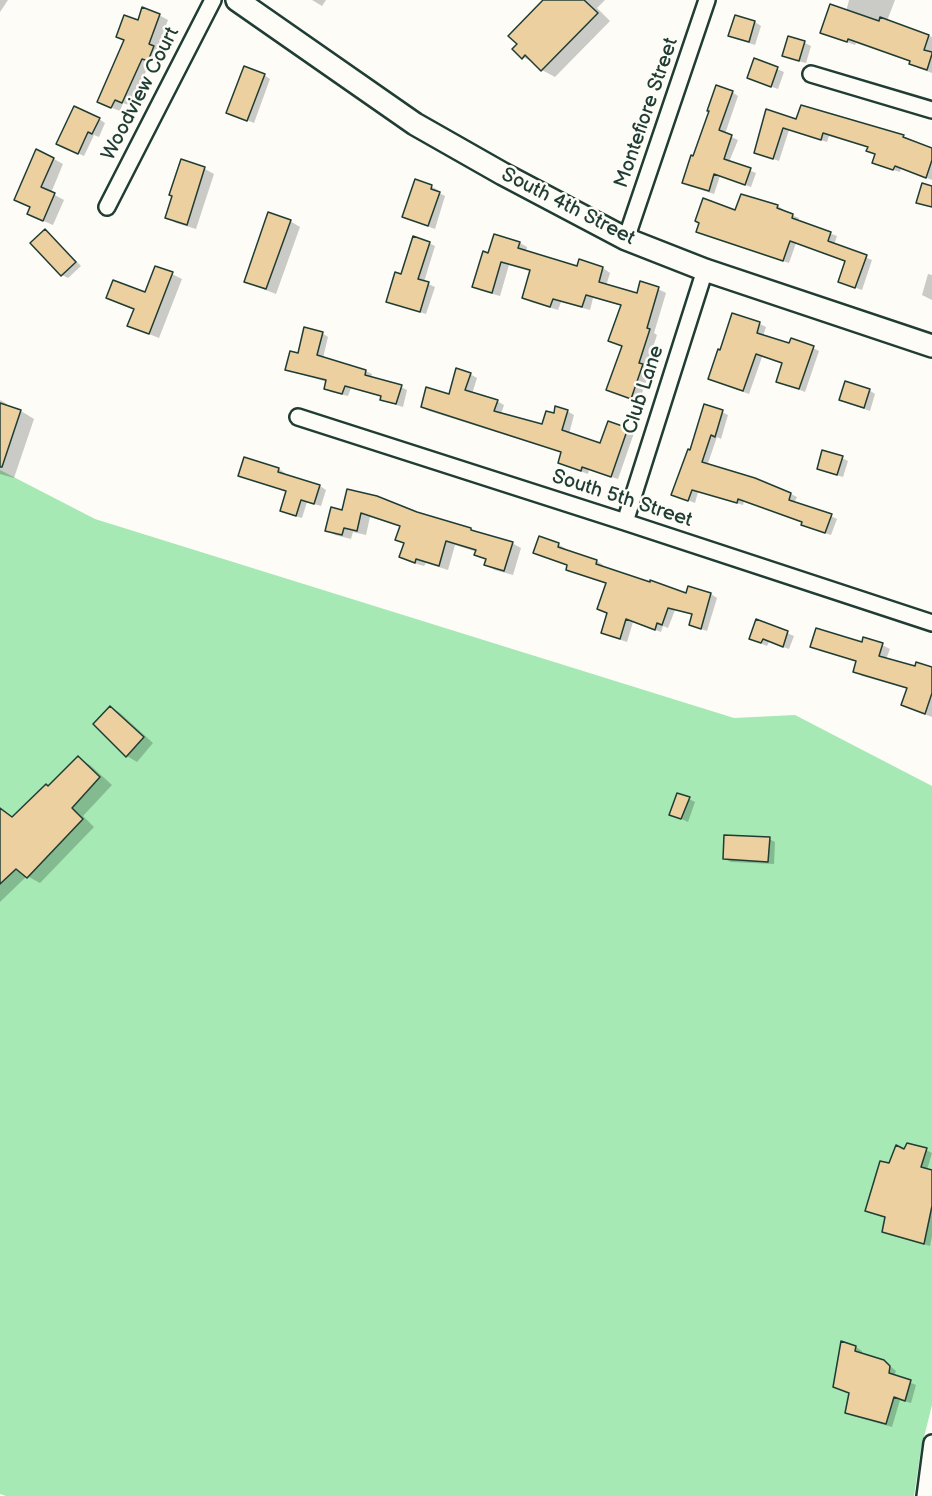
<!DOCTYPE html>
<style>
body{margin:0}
canvas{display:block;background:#fdfcf7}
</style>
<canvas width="932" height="1496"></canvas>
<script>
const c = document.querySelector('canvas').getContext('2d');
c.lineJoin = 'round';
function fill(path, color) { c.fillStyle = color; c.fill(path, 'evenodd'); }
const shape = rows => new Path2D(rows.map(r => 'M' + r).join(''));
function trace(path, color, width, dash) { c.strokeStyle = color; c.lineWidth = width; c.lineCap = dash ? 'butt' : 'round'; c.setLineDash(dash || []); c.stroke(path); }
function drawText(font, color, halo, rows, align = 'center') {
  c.font = font + ' "Balsamiq Sans",sans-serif'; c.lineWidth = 5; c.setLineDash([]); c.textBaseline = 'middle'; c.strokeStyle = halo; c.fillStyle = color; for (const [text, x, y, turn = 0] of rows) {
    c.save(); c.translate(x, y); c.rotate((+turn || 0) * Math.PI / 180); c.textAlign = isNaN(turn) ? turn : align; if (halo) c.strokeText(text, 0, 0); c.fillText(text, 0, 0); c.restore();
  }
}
const green = shape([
 [0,470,95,519,734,718,795,715,932,786,932,1405,921,1449,914,1496,6,1496,0,1494]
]);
const shadow = shape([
 [0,0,8,0,0,12],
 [312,0,326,0,322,6],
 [545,0,605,0,597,8,610,21,555,77,542,70,536,64,523,57],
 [849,0,895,0,887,21,932,37,932,73,918,68,910,63,911,62,856,43,855,45,830,36,822,32,846,12],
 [159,15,168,20,157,49,161,52,157,64,150,62,131,106,123,103,120,111,107,106,138,22],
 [736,17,755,22,761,26,755,45,736,39,730,36],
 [789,38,805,43,811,46,806,63,790,59,784,55],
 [755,60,784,72,778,89,755,81],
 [264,75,270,79,254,123,234,115],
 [732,92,738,96,725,134,738,140,729,162,756,173,751,187,720,176,714,194,689,186,684,183,694,158],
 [767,111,797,121,903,136,932,149,932,180,901,168,900,172,880,166,874,163,876,154,868,150,869,148,829,136,827,142,789,130,779,161,762,155],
 [99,119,105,123,99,137,94,135,84,156,64,147],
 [54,159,63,164,51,193,64,200,53,225,39,219,32,208,15,199],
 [182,161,205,169,214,174,196,229,176,223,167,217],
 [416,181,432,187,438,190,437,192,445,196,435,229,410,220,404,217],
 [742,196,778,206,784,210,783,212,799,218,798,221,837,236,834,245,872,260,862,290,846,284,847,262,796,243,789,263,703,235,697,231,736,212],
 [290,221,300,227,276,294,255,286,246,281],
 [45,231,51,235,81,266,68,278,62,275],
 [495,236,520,243,527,247,526,252,578,268,580,261,603,268,610,273,606,286,638,295,658,289,666,293,654,333,657,335,646,368,650,370,639,402,615,393,608,389,623,347,610,340,622,306,593,298,590,310,561,302,558,310,531,302,524,298,532,272,509,265,500,296,482,291,474,286,489,254],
 [429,243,435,246,424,282,435,287,426,314,394,304,402,275],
 [172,274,182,279,159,338,139,330,129,325,135,310,117,303,108,298,146,294],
 [928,274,932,275,932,300,922,295],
 [733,315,760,324,766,327,763,336,790,345,813,348,819,351,805,392,778,381,784,364,762,357,749,394,716,382,710,378,721,352],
 [322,333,328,337,323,358,366,371,372,374,371,379,401,387,407,390,403,407,387,402,381,399,382,397,351,388,348,396,331,392,325,388,327,382,293,372,287,369,299,355],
 [470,374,477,378,472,394,497,401,504,405,501,414,543,426,555,415,567,411,574,415,569,434,601,445,627,429,634,433,618,479,589,470,588,474,566,466,559,462,563,453,429,411,422,407,450,396],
 [869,390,875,394,870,411,847,403,841,400],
 [0,400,7,404,6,407,21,411,34,419,14,478,0,474],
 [722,412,728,415,721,439,717,437,707,466,791,494,797,497,794,503,831,516,837,519,831,535,809,528,803,524,803,523,744,501,743,505,698,492,695,503,673,494,691,452],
 [842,458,848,461,843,477,825,472,819,468],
 [245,459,279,469,285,473,284,475,320,486,326,490,321,506,307,502,302,518,288,514,282,510,288,491,246,478,239,475],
 [343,512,417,513,512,543,521,548,513,575,495,570,486,565,487,560,476,555,477,552,455,545,448,570,426,563,424,566,410,562,401,556,405,544,397,539,401,527,370,517,366,535,353,532,351,539,335,535,326,530],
 [540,538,559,545,565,548,564,550,597,561,603,565,602,568,687,595,711,594,717,598,707,631,690,625,693,615,675,610,668,628,663,626,661,632,633,622,627,642,609,636,603,633,609,613,607,584,574,573,568,569,569,566,541,556],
 [757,621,794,636,789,649,769,642,767,646,757,642],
 [882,645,890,649,886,659,916,668,932,669,932,717,910,709,903,705,908,689,862,676,855,671,858,662,820,651,812,646],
 [111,707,120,713,153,743,137,762,127,756,95,724],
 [78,758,90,765,112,785,83,816,94,827,40,883,27,876,0,902,0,812,2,811,13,817,48,788],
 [689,799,695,802,688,822,671,814],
 [769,839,775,842,774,864,731,862,725,859],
 [926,1150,932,1153,927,1170,932,1172,932,1236,930,1246,890,1235,884,1231,886,1218,873,1214,867,1211,890,1165,905,1151],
 [856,1347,862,1351,861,1355,883,1362,890,1366,896,1371,894,1376,916,1385,911,1403,900,1400,892,1427,853,1416,846,1413,850,1394,835,1387]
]);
const building = shape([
 [543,0,584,0,598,13,541,71,525,55,522,59,512,49,517,44,508,36,543,0],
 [830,4,879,21,880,17,929,35,924,50,932,52,932,54,927,70,909,64,910,61,848,39,847,42,820,33,830,4],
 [142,7,160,14,149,44,154,46,148,61,142,59,122,103,115,100,111,108,97,102,124,40,116,37,124,15,138,20,142,7],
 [735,15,755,21,749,42,728,36,735,15],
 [788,36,805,41,799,61,782,56,788,36],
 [754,58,778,67,771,87,747,78,754,58],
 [244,66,265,74,247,121,226,113,244,66],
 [716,85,733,91,719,130,732,135,724,159,751,168,745,185,714,174,709,191,682,183,691,155,693,156,709,111,707,111,716,85],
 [801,105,904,135,903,137,932,148,932,160,926,178,895,166,893,170,872,163,875,154,866,151,868,147,823,133,821,140,783,128,773,159,754,153,766,109,796,119,801,105],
 [74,106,100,118,92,134,88,132,78,154,56,144,74,106],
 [36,149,54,158,41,187,55,193,43,221,27,214,30,207,14,200,36,149],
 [181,159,205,167,187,225,165,218,172,196,169,195,181,159],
 [415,179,432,185,431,189,440,192,428,226,402,217,415,179],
 [922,183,932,186,932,207,916,203,922,183],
 [741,194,778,205,777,208,793,214,792,218,831,232,828,241,867,255,855,288,838,282,845,261,790,241,783,261,696,232,699,223,695,221,703,198,735,210,741,194],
 [268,212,291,220,266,289,244,282,268,212],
 [45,229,76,262,61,276,30,243,45,229],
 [494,234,520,242,518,248,577,266,579,259,603,267,599,282,637,293,640,281,659,287,647,328,650,329,639,363,643,364,631,399,606,390,622,346,608,341,621,305,586,295,582,307,553,299,550,307,522,298,530,270,501,262,492,293,472,287,483,251,488,253,494,234],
 [413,236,430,242,418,279,429,282,420,312,386,302,395,272,401,274,413,236],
 [155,266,173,272,149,334,127,326,134,309,106,298,113,280,145,292,155,266],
 [732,313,760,322,757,333,789,343,791,338,814,346,799,389,776,382,782,363,756,354,743,391,708,379,718,349,720,350,732,313],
 [304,327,323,332,317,355,366,370,365,375,402,385,396,404,380,400,381,396,345,386,342,394,324,389,326,380,285,370,290,351,298,353,304,327],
 [456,368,471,373,465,390,498,400,494,411,542,424,546,411,554,413,555,406,568,410,562,430,600,443,608,421,628,428,611,477,582,467,581,471,558,463,561,452,421,407,426,387,449,394,456,368],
 [845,381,870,389,864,408,839,400,845,381],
 [0,403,21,410,2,467,0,467,0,403],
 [704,404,723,410,715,437,711,435,702,462,755,478,791,493,789,500,832,514,825,533,801,525,802,522,738,499,737,503,692,490,688,501,671,495,688,449,690,450,704,404],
 [822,450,843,456,837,475,817,469,822,450],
 [244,457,279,468,278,472,320,485,314,504,301,500,296,516,280,511,286,491,238,476,244,457],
 [347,489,377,496,417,512,471,528,471,530,513,542,504,571,484,565,486,559,474,555,476,550,446,541,439,566,416,559,415,563,399,557,404,543,395,540,400,526,361,513,357,531,344,528,342,535,325,531,331,507,342,510,347,489],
 [539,536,559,543,558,547,597,560,596,564,650,582,650,580,686,593,688,586,711,593,701,629,689,625,692,614,668,608,662,625,657,623,655,630,626,619,620,639,601,633,607,613,597,609,606,583,566,570,567,565,533,553,539,536],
 [756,619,788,631,783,647,763,639,761,643,749,639,756,619],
 [816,628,862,642,863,637,883,643,879,656,915,666,916,662,932,667,932,693,925,714,901,705,907,688,853,672,856,661,810,647,816,628],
 [110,706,144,737,126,757,93,724,110,706],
 [78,756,100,777,72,808,83,819,27,878,16,869,0,884,0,808,12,817,46,784,48,786,78,756],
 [677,793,690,797,681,819,669,815,677,793],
 [724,835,770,837,768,862,723,859,724,835],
 [907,1143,927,1148,921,1167,932,1170,932,1206,924,1244,882,1232,885,1217,865,1211,880,1161,889,1163,896,1145,904,1149,907,1143],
 [841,1341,856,1346,855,1351,884,1360,890,1366,889,1373,911,1380,905,1401,894,1397,886,1424,845,1413,849,1393,833,1387,841,1341]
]);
const minor = shape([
 [811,74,932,110],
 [107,207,213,0],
 [626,239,707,0],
 [298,417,625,522,932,623],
 [625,522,705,270],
 [925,1496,932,1443]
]);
const secondary = shape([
 [237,0,415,124,503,174,626,239,705,270,932,346]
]);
const streetNames = [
 ["Woodview Court",141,94,-63],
 ["Montefiore Street",647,113,-71],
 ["South 4th Street",568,207,27],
 ["Club Lane",644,390,-72],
 ["South 5th Street",622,499,18]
];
fill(green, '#a6e9b4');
fill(shadow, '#0003');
fill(building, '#ecd0a0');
trace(building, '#1f3d34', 1.5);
trace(minor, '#1f3d34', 20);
trace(secondary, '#1f3d34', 26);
trace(minor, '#fdfcf7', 15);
trace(secondary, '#fdfcf7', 21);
drawText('20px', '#1f3d34', '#fdfcf7', streetNames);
</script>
